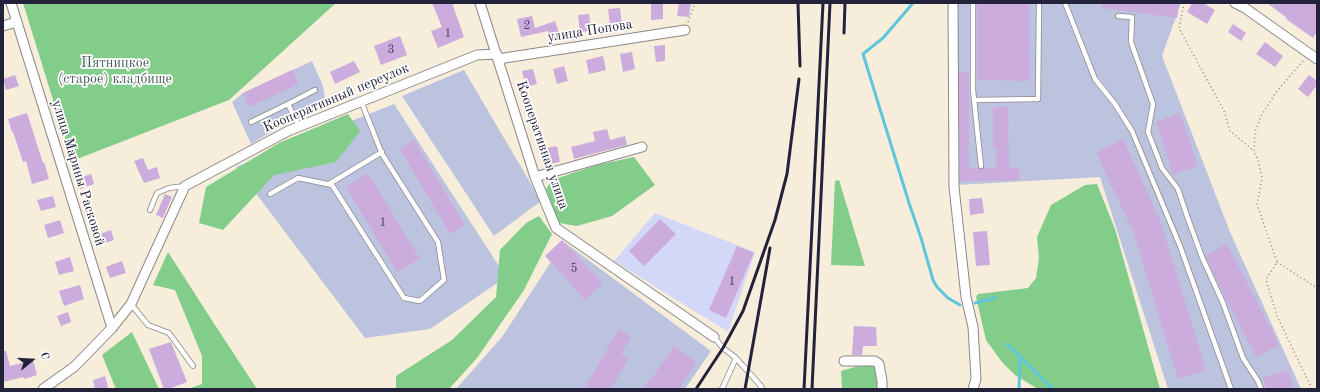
<!DOCTYPE html>
<meta charset="utf-8">
<style>
body{margin:0}
#map{position:relative;width:1320px;height:392px;overflow:hidden;background:#f7eddb;font-family:"Old Standard TT",serif}
canvas{display:block}
.frame{position:absolute;inset:0;border:4px solid #22223b;pointer-events:none}
.north{position:absolute;left:12px;top:340px;width:40px;height:40px;-webkit-text-stroke:3px #fff;paint-order:stroke;rotate:72deg;font-size:11px;font-weight:700;line-height:16px;text-align:center;color:#22223b}
.north::after{content:'';display:block;margin:auto;width:14px;height:18px;background:#22223b;clip-path:polygon(50% 0,100% 100%,50% 72%,0 100%)}
</style>
<div id="map">
<canvas width="1320" height="392"></canvas>
<div class="frame"></div>
<div class="north">С</div>
</div>
<script>
const c = document.querySelector('canvas').getContext('2d');
c.lineJoin = 'round';
function fill(path, color) { c.fillStyle = color; c.fill(path, 'evenodd'); }
const shape = rows => new Path2D(rows.map(r => 'M' + r).join(''));
function trace(path, color, width, dash) { c.strokeStyle = color; c.lineWidth = width; c.lineCap = dash ? 'butt' : 'round'; c.setLineDash(dash || []); c.stroke(path); }
function drawText(font, color, halo, rows, align = 'center') {
  c.font = font + ' "Old Standard TT",serif'; c.lineWidth = 3.5; c.setLineDash([]); c.textBaseline = 'middle'; c.strokeStyle = halo; c.fillStyle = color; for (const [text, x, y, turn = 0] of rows) {
    c.save(); c.translate(x, y); c.rotate((+turn || 0) * Math.PI / 180); c.textAlign = isNaN(turn) ? turn : align; if (halo) c.strokeText(text, 0, 0); c.fillText(text, 0, 0); c.restore();
  }
}
const built = shape([
 [655,213,755,252,728,332,614,261]
]);
const industrial = shape([
 [956,3,1181,3,1162,56,1230,232,1301,389,1168,389,1100,177,956,185],
 [312,61,323,86,325,99,251,144,232,102,243,93],
 [464,70,541,201,494,236,402,96],
 [394,104,506,277,430,329,365,338,236,167],
 [564,242,711,351,685,389,456,389,502,337]
]);
const green = shape([
 [23,3,336,3,229,100,72,161],
 [348,114,360,131,336,162,274,175,223,230,199,223,206,187,279,143],
 [634,157,655,185,612,216,577,226,559,223,546,189,552,180,597,165],
 [839,180,865,266,831,265,835,181],
 [1097,184,1115,229,1160,389,1038,389,1015,375,1002,362,986,340,976,297,978,294,1028,288,1036,278,1039,258,1037,237,1051,205,1085,185],
 [539,216,552,234,524,290,477,358,449,389,396,389,396,376,452,340,496,297,500,250,526,223],
 [168,252,213,322,257,389,188,389,202,384,202,356,175,290,153,285],
 [132,332,159,389,116,389,102,355],
 [862,365,876,366,878,389,842,389,841,371]
]);
const stream = shape([
 [913,3,883,38,863,54,909,203,921,238,933,280,937,287,948,298,960,305],
 [975,303,988,300,995,297],
 [1007,344,1053,389],
 [1019,389,1020,357]
]);
const building = shape([
 [432,3,452,3,464,37,438,48,431,31,442,27],
 [651,3,663,3,663,19,651,20],
 [679,3,691,3,689,17,677,16],
 [977,3,1029,3,1029,81,977,80],
 [1102,3,1179,3,1177,18,1102,8],
 [1192,3,1203,3,1215,10,1207,24,1187,12],
 [1267,3,1317,3,1317,32,1313,38,1286,19,1287,18],
 [620,8,622,25,610,26,608,9],
 [589,14,591,31,580,32,578,15],
 [532,16,535,28,555,21,560,36,551,39,548,31,521,37,517,19],
 [1233,24,1246,33,1241,41,1228,32],
 [400,36,407,55,381,65,374,46],
 [1265,42,1283,56,1275,67,1256,54],
 [665,45,665,61,656,62,654,46],
 [632,52,635,69,623,72,620,54],
 [603,56,606,70,589,74,586,60],
 [354,61,360,72,335,84,330,72],
 [564,66,568,81,557,84,553,69],
 [533,69,537,84,526,87,522,71],
 [292,70,299,84,249,107,243,93],
 [959,72,969,72,969,168,978,168,981,170,984,168,996,168,996,147,993,147,993,107,1008,107,1009,168,1019,168,1019,180,960,181],
 [15,75,19,86,6,90,3,79],
 [1309,75,1317,81,1317,85,1308,97,1298,89],
 [27,113,43,163,44,162,49,179,32,184,26,161,23,162,13,132,12,132,8,119],
 [1180,113,1198,166,1173,175,1156,122],
 [607,129,610,140,625,136,627,145,574,159,571,147,595,141,593,132],
 [1123,139,1160,220,1206,370,1178,379,1134,234,1096,152],
 [414,140,465,225,450,234,400,149],
 [557,146,560,162,544,165,540,149],
 [143,158,148,170,157,167,160,178,144,183,134,161],
 [368,173,420,259,397,272,346,187],
 [91,174,94,184,80,189,76,179],
 [165,194,172,197,163,218,156,215],
 [53,196,56,207,41,211,37,200],
 [982,198,984,213,970,215,969,199],
 [660,219,676,234,644,266,629,251],
 [60,220,64,233,48,238,44,225],
 [111,230,114,240,100,245,97,235],
 [987,231,990,265,976,266,973,232],
 [562,240,603,283,585,300,545,256],
 [1227,244,1279,345,1256,357,1219,285,1205,255],
 [737,246,754,253,726,318,709,310],
 [70,257,74,271,59,275,55,262],
 [122,261,126,273,110,278,106,267],
 [80,285,84,299,64,306,59,291],
 [68,312,71,322,61,326,57,316],
 [854,326,876,327,877,346,863,346,862,355,852,355],
 [619,329,631,337,621,354,629,358,611,389,584,389],
 [171,342,187,382,169,389,164,389,149,349],
 [674,346,697,362,679,389,642,389,655,374],
 [3,351,6,351,10,366,33,360,37,375,24,379,23,377,3,382],
 [1288,370,1294,389,1267,389,1263,378],
 [105,376,108,388,95,389,93,380]
]);
const path = shape([
 [1184,3,1179,28,1224,111,1230,131,1254,151],
 [688,22,695,3],
 [1303,61,1277,91,1261,116,1255,132,1254,152,1258,160,1262,178,1257,204,1277,262,1266,280,1277,316,1312,389],
 [1277,262,1317,288]
]);
const lane = shape([
 [973,3,973,90,981,166],
 [1065,3,1095,79,1115,104,1132,131,1180,246,1231,389],
 [1118,16,1132,17,1131,42,1153,104,1148,132,1162,168,1178,189,1187,216,1202,257,1223,303,1243,358,1258,381,1261,389],
 [974,100,1038,99,1039,3],
 [288,104,315,90],
 [251,122,288,104,299,126],
 [329,184,382,152],
 [270,194,298,178,332,185,404,298,420,301,444,280,438,242,382,154,361,101],
 [150,210,157,193,169,188,185,186],
 [131,304,148,325,169,333,193,366],
 [714,337,723,348,736,358,761,386,762,389],
 [722,389,736,358]
]);
const street = shape([
 [11,3,112,328],
 [480,3,535,177,556,228,714,337],
 [953,3,954,187,966,297,973,327,976,379,973,389],
 [1235,3,1245,8,1317,59],
 [3,26,16,22],
 [498,59,685,30],
 [535,177,642,147],
 [844,361,875,361,879,364,882,381,882,389],
 [43,389,74,367,112,328,131,304,185,186,288,131,477,55,497,54]
]);
const rail = shape([
 [798,3,800,66],
 [844,33,845,3],
 [696,389,723,348,743,311,775,220,787,174,799,79],
 [745,389,770,248],
 [804,389,823,3],
 [812,389,830,3]
]);
const numberNames = [
 ["2",527,26],
 ["1",448,34],
 ["3",391,50],
 ["1",383,223],
 ["5",574,269],
 ["1",732,282]
];
const streetNames = [
 ["улица Попова",590,31,-9],
 ["Кооперативный переулок",336,98,-23],
 ["Кооперативная улица",542,145,71],
 ["улица Марины Расковой",78,173,73]
];
const parkNames = [
 ["Пятницкое",115,63],
 ["(старое) кладбище",115,79]
];
fill(built, '#d3d8f9');
fill(industrial, '#bcc3de');
fill(green, '#83cd8a');
trace(stream, '#5ec6db', 3);
fill(building, '#cbacdd');
trace(lane, '#8c888b', 6);
trace(street, '#8c888b', 11);
trace(path, '#8c888b', 1.5, [1, 3]);
trace(lane, '#fff', 4.5);
trace(street, '#fff', 9);
trace(rail, '#22223b', 3);
drawText('12px', '#4c4464', null, numberNames);
drawText('14px', '#22223b', '#fff', streetNames);
drawText('14px', '#445e57', '#fff', parkNames);
</script>
